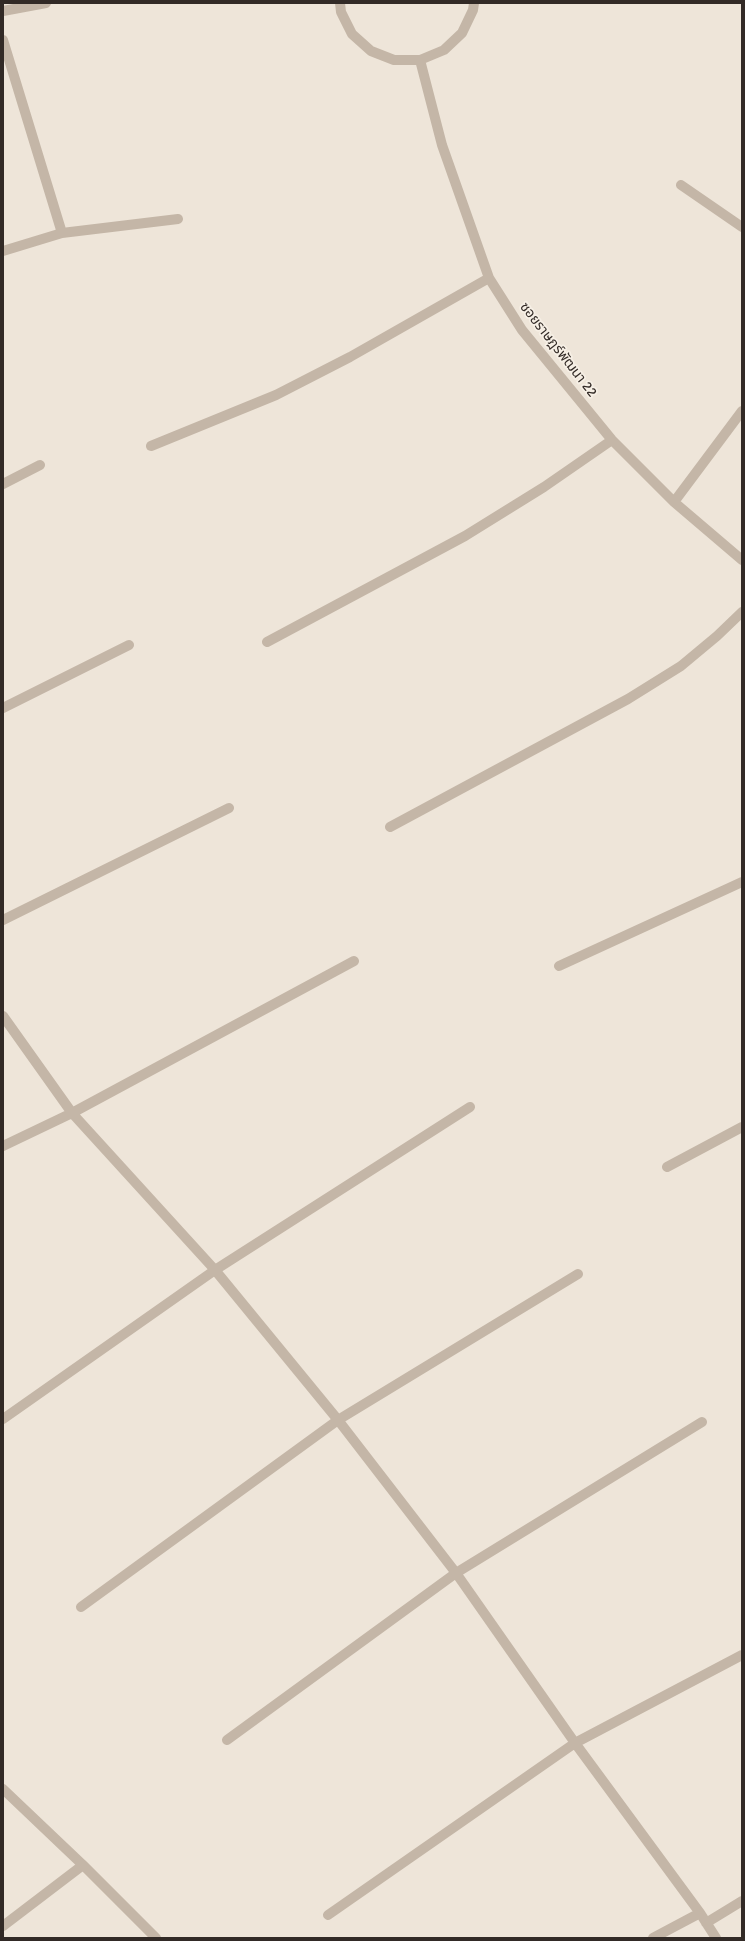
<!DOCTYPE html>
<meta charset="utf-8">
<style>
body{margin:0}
#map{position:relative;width:745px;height:1941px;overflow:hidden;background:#eee5d9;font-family:Signika,sans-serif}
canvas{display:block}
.frame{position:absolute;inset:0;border:4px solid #322a26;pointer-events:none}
</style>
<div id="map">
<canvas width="745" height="1941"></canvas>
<div class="frame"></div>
</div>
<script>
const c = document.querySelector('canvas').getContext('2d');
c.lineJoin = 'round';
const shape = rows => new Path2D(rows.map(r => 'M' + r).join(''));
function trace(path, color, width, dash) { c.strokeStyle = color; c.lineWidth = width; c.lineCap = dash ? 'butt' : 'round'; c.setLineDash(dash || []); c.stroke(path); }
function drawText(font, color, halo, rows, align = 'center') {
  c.font = font + ' Signika,"Noto Sans Thai",sans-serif'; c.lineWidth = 3.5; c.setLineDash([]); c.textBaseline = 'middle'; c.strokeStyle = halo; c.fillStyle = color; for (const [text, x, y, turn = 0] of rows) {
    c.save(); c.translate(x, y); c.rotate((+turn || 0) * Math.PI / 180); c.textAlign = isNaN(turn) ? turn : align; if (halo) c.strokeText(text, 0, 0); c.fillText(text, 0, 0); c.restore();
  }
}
const minor = shape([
 [340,3,341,12,352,34,371,51,394,60,420,60,444,50,462,33,473,10,474,3],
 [3,11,46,3],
 [3,40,62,233],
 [420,60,442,145,489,278,522,330,612,440,674,502,742,560],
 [681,185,742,227],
 [3,251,62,233,178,219],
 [151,446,276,395,350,357,489,278],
 [3,484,40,465],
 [674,502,742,411],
 [267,642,465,536,544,487,612,440],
 [3,708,129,645],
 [390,827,628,699,681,666,717,636,742,612],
 [3,920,229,808],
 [559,966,742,882],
 [3,1016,72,1113,215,1270,338,1420,456,1573,575,1743,700,1913,716,1938],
 [3,1146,72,1113,354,961],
 [667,1167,742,1127],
 [3,1419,215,1270,470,1107],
 [81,1607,338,1420,578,1274],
 [227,1740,456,1573,702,1422],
 [3,1789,83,1865,156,1938],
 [328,1915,575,1743,742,1655],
 [706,1923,742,1901],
 [3,1926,83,1865],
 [653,1938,700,1913]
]);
const streetNames = [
 ["ซอยราษฎร์พัฒนา 22",558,350,52]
];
trace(minor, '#c4b6a7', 10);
drawText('14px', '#322a26', '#f6efe5', streetNames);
</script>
